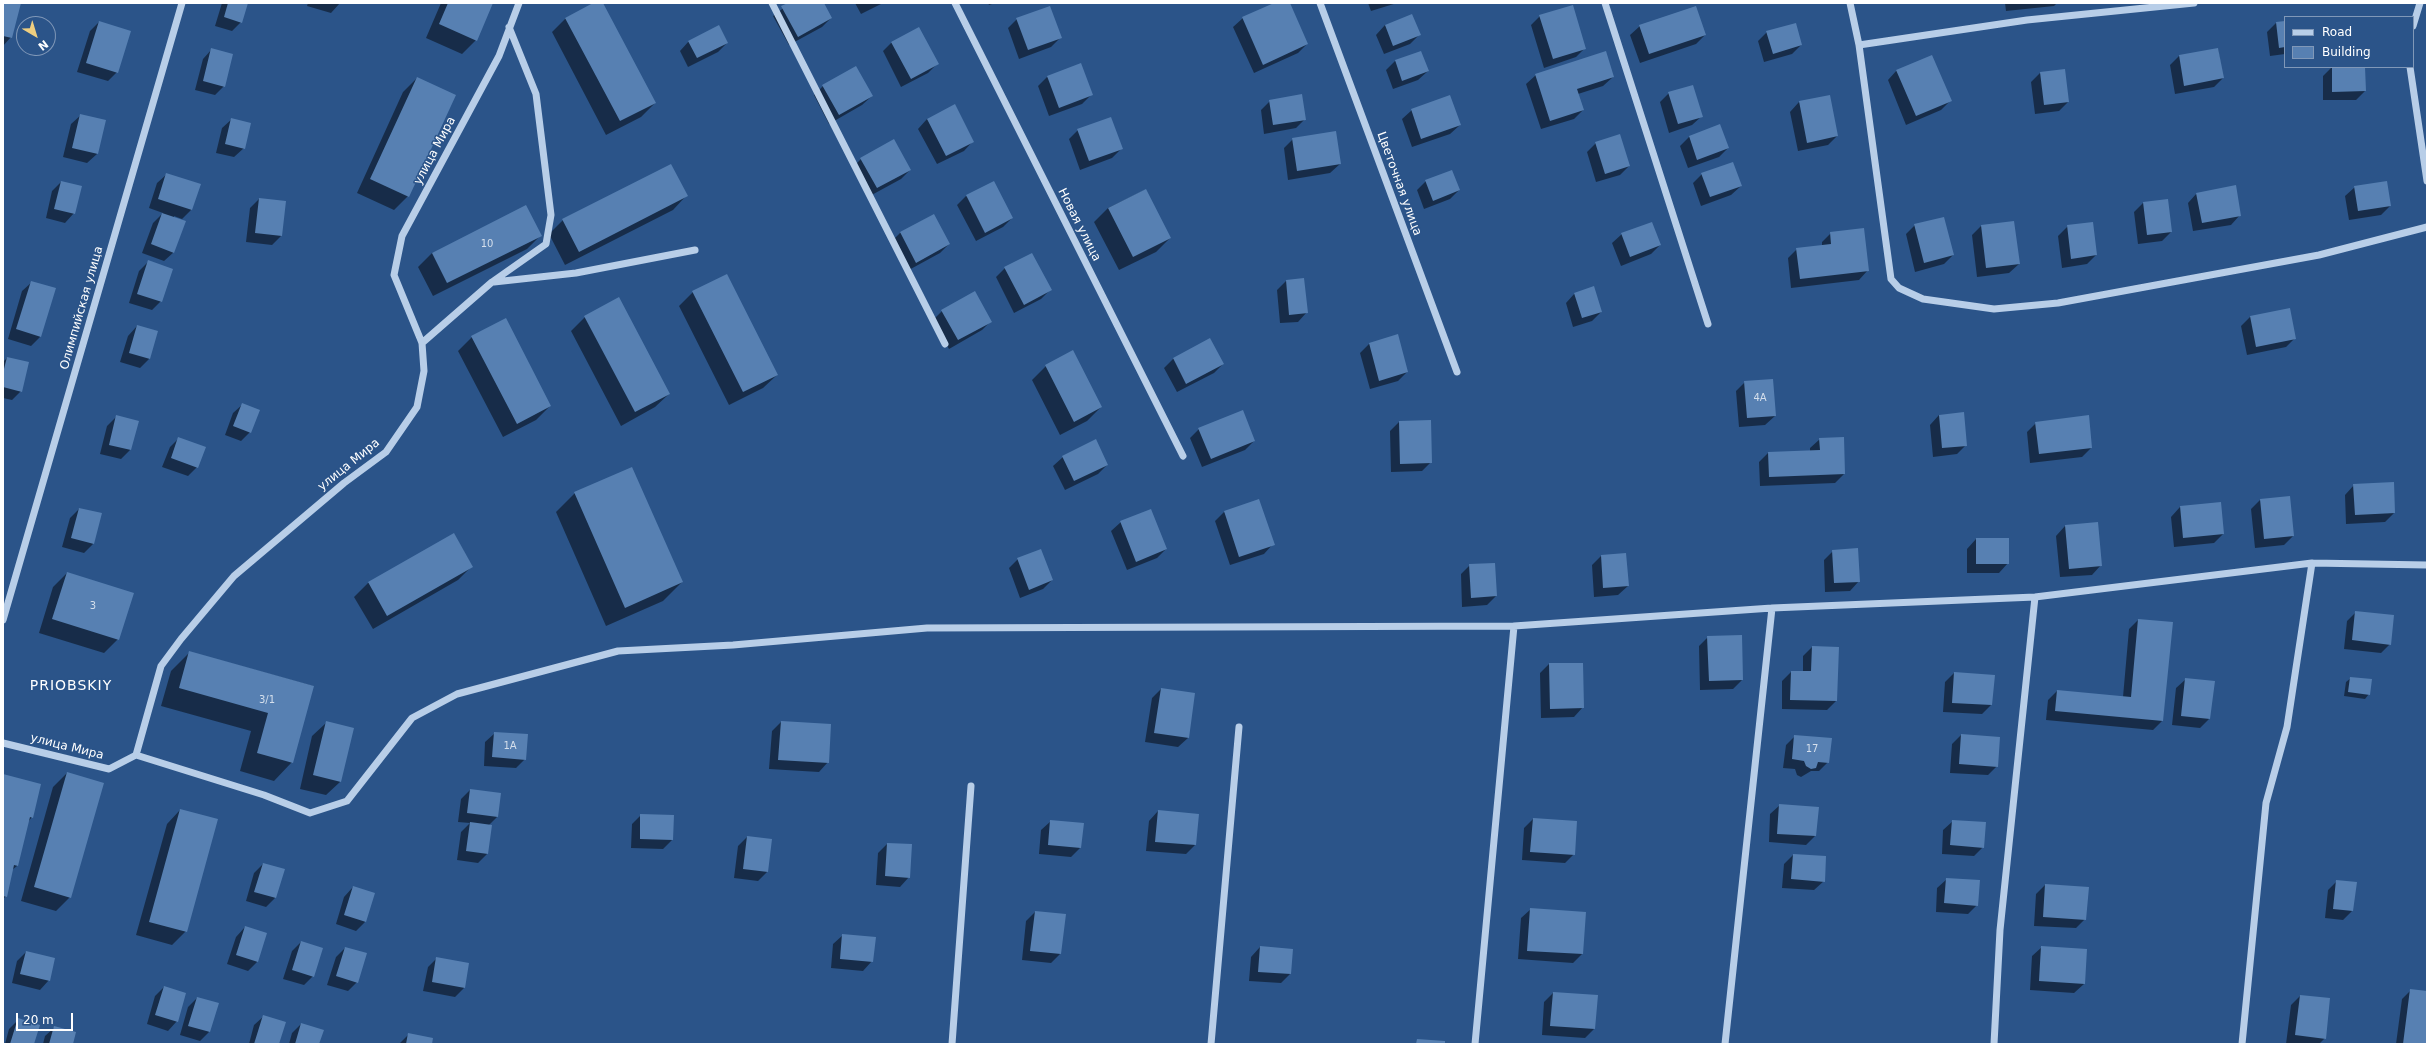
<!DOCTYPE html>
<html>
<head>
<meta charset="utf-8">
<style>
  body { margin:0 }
  #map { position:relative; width:2430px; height:1047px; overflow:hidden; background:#2b5489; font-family:"DejaVu Sans",sans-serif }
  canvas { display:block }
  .frame { position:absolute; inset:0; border:4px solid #fff; pointer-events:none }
  .legend { position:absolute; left:2284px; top:16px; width:130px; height:52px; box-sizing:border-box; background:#2b5489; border:1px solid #8098b8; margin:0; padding:5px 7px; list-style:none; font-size:12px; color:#fff }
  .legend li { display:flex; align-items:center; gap:8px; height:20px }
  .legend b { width:20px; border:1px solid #8098b8 }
  .north { position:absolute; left:16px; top:16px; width:40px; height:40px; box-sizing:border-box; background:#2b5489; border:1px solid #8098b8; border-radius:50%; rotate:142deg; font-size:11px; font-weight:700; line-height:16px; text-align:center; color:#fff }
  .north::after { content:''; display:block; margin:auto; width:14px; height:18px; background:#eece80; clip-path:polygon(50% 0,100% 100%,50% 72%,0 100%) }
  .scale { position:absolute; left:16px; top:1013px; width:57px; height:18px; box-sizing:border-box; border:2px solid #fff; border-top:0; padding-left:5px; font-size:12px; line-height:14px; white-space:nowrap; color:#fff; -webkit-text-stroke:3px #2b5489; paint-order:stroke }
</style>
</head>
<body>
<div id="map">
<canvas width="2430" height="1047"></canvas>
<div class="frame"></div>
<ul class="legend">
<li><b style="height:5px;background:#b8cee8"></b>Road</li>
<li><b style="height:11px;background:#5780b2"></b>Building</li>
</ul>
<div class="north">N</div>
<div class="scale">20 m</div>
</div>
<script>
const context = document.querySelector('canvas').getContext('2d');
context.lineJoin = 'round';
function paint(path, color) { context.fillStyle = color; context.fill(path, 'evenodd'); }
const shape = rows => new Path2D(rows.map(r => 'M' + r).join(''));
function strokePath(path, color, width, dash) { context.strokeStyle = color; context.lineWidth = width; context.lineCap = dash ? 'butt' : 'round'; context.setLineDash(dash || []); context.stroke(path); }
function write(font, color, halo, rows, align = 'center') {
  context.font = font + ' "DejaVu Sans",sans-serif'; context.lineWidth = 3; context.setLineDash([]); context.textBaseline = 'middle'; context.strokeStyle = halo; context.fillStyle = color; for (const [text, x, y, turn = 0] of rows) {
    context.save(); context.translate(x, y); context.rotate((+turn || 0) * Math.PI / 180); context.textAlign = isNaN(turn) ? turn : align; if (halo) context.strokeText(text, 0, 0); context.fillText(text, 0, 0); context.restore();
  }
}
paint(shape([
  [3,3,20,3,11,37,3,46],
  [222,3,247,3,241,22,232,31,215,26],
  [308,3,340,3,331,13,307,6],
  [441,3,492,3,476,40,462,54,426,38],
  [595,3,602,3,655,103,641,117,606,135,552,32,566,18],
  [790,3,823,3,831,18,822,27,789,45,773,16],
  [855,3,883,3,861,14],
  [988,3,995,3,989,5],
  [1277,3,1289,3,1307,44,1298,53,1254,73,1233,27,1243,18],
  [1368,3,1397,3,1371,11],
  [2005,3,2057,3,2054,6,2006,11],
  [1540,16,1585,48,1576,57,1544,68,1531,25],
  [1017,19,1061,37,1051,47,1019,59,1008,28],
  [99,22,117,72,108,81,77,72,90,31],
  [2285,22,2285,54,2270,56,2267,32,2276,23],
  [1385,25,1420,34,1410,44,1384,54,1376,35],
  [1640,26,1705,35,1696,44,1640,63,1630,35],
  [1767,32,1801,45,1792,54,1764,62,1758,41],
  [689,41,727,43,718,52,688,67,680,51],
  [892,42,937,64,928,73,901,87,883,51],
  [212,49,224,86,215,95,195,90,203,59],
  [2218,49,2223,78,2214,87,2175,94,2170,65,2179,56],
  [1395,61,1428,71,1418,80,1393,89,1386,70],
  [2332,67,2364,67,2365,91,2356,100,2323,100,2323,76],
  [1897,70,1950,101,1941,110,1906,125,1888,80],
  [2040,73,2068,102,2059,111,2035,114,2031,82],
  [1536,75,1613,77,1603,86,1578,94,1583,110,1574,119,1541,129,1526,84],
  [1047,77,1091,95,1082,104,1049,116,1038,86],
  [417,78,408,196,394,210,357,193,403,92],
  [823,86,872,96,862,105,829,124,814,95],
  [1669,93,1702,116,1692,125,1669,133,1660,102],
  [1270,101,1305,119,1296,128,1264,134,1261,110],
  [1799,102,1837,136,1828,145,1798,151,1790,112],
  [1412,110,1460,125,1450,134,1412,147,1402,119],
  [81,115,97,154,87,163,63,157,71,124],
  [232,119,244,148,234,157,216,153,222,128],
  [927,119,973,141,964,151,937,164,918,129],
  [1720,126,1728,148,1719,157,1688,168,1680,146,1689,137],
  [1078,130,1122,148,1112,158,1080,170,1069,139],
  [1293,139,1340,164,1330,173,1288,180,1284,148],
  [1596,143,1629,166,1620,175,1596,182,1587,152],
  [861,159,910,170,901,179,868,197,852,168],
  [167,174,199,185,191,210,182,219,174,216,174,252,164,261,142,253,153,223,163,213,149,208,157,183],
  [1702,174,1741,186,1731,195,1701,206,1693,183],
  [1426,181,1459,190,1450,199,1424,209,1417,190],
  [61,182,74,213,65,223,46,218,52,191],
  [2355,187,2390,206,2381,215,2349,220,2345,196],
  [1145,190,1170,238,1156,252,1119,270,1094,222,1108,208],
  [2197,193,2240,215,2231,225,2193,231,2188,203],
  [686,196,673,210,565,265,549,234,563,220],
  [966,196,1012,218,1003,227,976,241,957,205],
  [259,199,285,202,281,236,272,245,246,242,250,208],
  [2167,200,2171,232,2162,241,2138,244,2134,212,2143,203],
  [933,215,949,244,940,253,907,271,891,242,900,233],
  [1915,225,1953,255,1944,264,1915,272,1906,234],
  [1981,226,2019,264,2009,273,1977,277,1972,235],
  [2068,226,2096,255,2087,264,2062,268,2058,236],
  [1831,233,1868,270,1859,280,1791,288,1788,258,1797,249,1822,246,1822,242],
  [1622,234,1660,245,1651,254,1621,266,1612,243],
  [541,235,527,249,433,296,418,267,432,253],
  [148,262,161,301,152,310,129,303,139,271],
  [1005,268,1050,290,1041,299,1014,313,996,277],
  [1303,279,1307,312,1298,322,1280,323,1277,290,1286,281],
  [32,282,40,337,31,346,8,339,22,291],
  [693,292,777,375,763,388,729,405,679,306],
  [1575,293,1601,312,1592,321,1573,327,1566,303],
  [2289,309,2295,338,2286,347,2247,355,2241,326,2250,317],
  [942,311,991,321,982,330,949,349,933,320],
  [585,317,669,394,655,407,621,426,571,331],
  [137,326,157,332,149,359,140,368,120,362,128,336],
  [1397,335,1407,372,1398,381,1370,389,1360,353,1369,344],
  [472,337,550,406,536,420,503,437,458,351],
  [1210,339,1223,364,1214,373,1177,392,1164,368,1173,359],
  [7,358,21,391,12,400,3,398,3,362],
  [1046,366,1101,407,1087,421,1060,435,1032,380],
  [1745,382,1775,416,1765,425,1739,427,1736,391],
  [243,404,250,432,241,441,225,435,233,413],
  [1939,415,1966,445,1957,454,1933,457,1930,425],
  [117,416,137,422,130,450,121,459,100,454,107,426],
  [1399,422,1431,462,1422,471,1391,472,1390,431],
  [2036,423,2091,448,2082,457,2030,463,2027,432],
  [1199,429,1254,441,1245,450,1202,467,1190,438],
  [179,438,197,467,188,476,162,467,170,447],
  [1820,439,1844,474,1835,483,1760,486,1759,462,1768,453,1810,452,1810,448],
  [1063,457,1107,465,1098,474,1065,490,1053,466],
  [2354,485,2394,513,2385,522,2346,524,2345,495],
  [575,493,682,582,663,601,606,626,556,512],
  [2260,500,2293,536,2284,545,2255,548,2251,509],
  [2220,504,2223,534,2214,543,2174,547,2171,517,2180,507],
  [79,509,93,544,84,553,62,547,70,518],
  [1224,512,1273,544,1264,554,1230,565,1215,521],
  [1121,522,1166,549,1157,558,1127,570,1111,531],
  [2065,526,2101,565,2092,575,2060,577,2056,536],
  [454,534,472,566,458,580,373,629,354,597,368,583],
  [1976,539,2008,563,1999,573,1967,573,1967,549],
  [1833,551,1859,581,1850,591,1825,592,1824,560],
  [1601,556,1628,586,1618,595,1594,597,1592,565],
  [1018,559,1052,580,1043,589,1020,598,1009,568],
  [1470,565,1496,596,1487,605,1462,607,1461,574],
  [67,573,118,639,104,653,39,633,53,587],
  [2356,612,2390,644,2381,653,2344,649,2347,621],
  [2138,620,2172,623,2162,721,2153,730,2046,720,2048,700,2057,691,2123,697,2129,629],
  [1708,637,1742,680,1733,689,1700,690,1699,646],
  [1812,647,1837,648,1836,701,1827,710,1782,709,1782,681,1791,672,1803,672,1803,656],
  [190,652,313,686,292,762,274,781,240,771,251,731,161,706,171,671],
  [1549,664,1583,707,1574,717,1541,718,1540,673],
  [1954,673,1994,676,1991,705,1982,714,1943,712,1945,682],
  [2351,678,2369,694,2365,699,2344,696,2346,682],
  [2186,679,2209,719,2200,728,2172,725,2176,688],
  [1161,689,1194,694,1188,738,1178,747,1145,742,1152,698],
  [781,722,828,762,819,772,769,769,772,731],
  [326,723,340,782,326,795,300,789,312,736],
  [495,733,525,759,516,768,484,766,485,742],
  [1961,735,1997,766,1988,775,1950,773,1952,744],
  [1795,736,1828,762,1819,771,1811,771,1801,777,1797,775,1795,769,1783,768,1786,745],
  [67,773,70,897,56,911,21,901,53,787],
  [3,775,32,817,28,822,17,866,12,870,6,896,3,899],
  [470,790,497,817,488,826,487,854,478,863,457,860,461,832,470,823,458,822,461,799],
  [1780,805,1815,836,1806,845,1769,842,1770,814],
  [180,810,186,931,172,945,136,935,167,824],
  [1158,811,1195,845,1186,854,1146,851,1149,821],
  [641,815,673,816,672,840,663,849,631,848,632,824],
  [1533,819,1574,854,1565,863,1522,860,1524,828],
  [1051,821,1080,848,1071,857,1039,854,1041,830],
  [1953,821,1983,847,1974,856,1942,854,1943,830],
  [747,837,771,840,767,872,758,881,734,878,738,846],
  [887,844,909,877,900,887,876,885,878,853],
  [1793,855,1824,881,1814,890,1782,888,1784,864],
  [263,864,275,898,266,907,246,901,254,873],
  [1947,879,1977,905,1968,914,1936,912,1937,888],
  [2337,881,2352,911,2343,920,2325,918,2328,890],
  [2045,885,2085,919,2076,928,2034,926,2036,894],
  [353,887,365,922,356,931,336,924,344,897],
  [1531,909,1585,913,1582,954,1573,963,1518,959,1521,918],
  [1035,912,1060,954,1051,963,1022,960,1026,921],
  [245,927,257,962,248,971,227,964,236,937],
  [843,935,872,961,863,971,831,968,833,944],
  [301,942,313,976,304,985,283,979,292,951],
  [1260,947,1292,950,1290,974,1281,983,1249,981,1251,957],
  [2042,947,2084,984,2074,993,2030,990,2032,956],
  [345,948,357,982,348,991,327,985,336,957],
  [26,952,49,980,40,990,12,983,17,961],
  [437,958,468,964,464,988,455,997,423,991,428,967],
  [164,987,177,1021,168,1031,147,1024,155,996],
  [2411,990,2427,992,2427,1044,2396,1044,2402,999],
  [1553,993,1597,996,1594,1029,1585,1038,1542,1035,1544,1002],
  [2300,996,2325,1038,2319,1044,2286,1044,2291,1005],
  [197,998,209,1032,200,1041,180,1035,188,1007],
  [264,1016,278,1044,249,1044,254,1025],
  [19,1019,33,1044,5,1044,9,1029],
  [301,1024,318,1044,289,1044,292,1033],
  [55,1027,72,1044,43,1044,45,1036],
  [409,1034,431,1044,399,1044]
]), '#0007');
paint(shape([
  [3,3,21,3,12,38,3,36],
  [228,3,248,3,242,23,224,17],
  [448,3,493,3,477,41,439,24],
  [593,3,603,3,656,103,620,121,565,18],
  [788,3,824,3,832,18,798,37,781,6],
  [1274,3,1290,3,1308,44,1263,65,1242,17],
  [1573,5,1586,49,1553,59,1539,15],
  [1050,6,1062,38,1028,50,1016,18],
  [1696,6,1706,35,1649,54,1639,25],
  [1412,14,1421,35,1393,46,1385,25],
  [99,21,131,31,118,73,86,63],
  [2285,21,2285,47,2279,48,2276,22],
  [1796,23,1802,45,1773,54,1766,31],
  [719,25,728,43,697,58,688,41],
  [919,27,939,64,911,79,891,42],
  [211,48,233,54,225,87,203,81],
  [2218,48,2224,78,2184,86,2179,55],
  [1421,51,1429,71,1402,81,1395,60],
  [1606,51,1614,77,1577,89,1584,110,1550,121,1535,74],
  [1932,55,1952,101,1916,116,1896,70],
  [1081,63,1093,95,1059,108,1047,76],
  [856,66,873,96,839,115,822,85],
  [2332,67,2365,67,2366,91,2332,92],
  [2065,69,2069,102,2044,105,2040,72],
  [417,77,456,95,409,197,370,179],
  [1693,85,1703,117,1678,124,1668,92],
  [1302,94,1306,120,1273,125,1269,100],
  [1450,95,1461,125,1421,139,1411,109],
  [1830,95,1838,136,1807,143,1799,101],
  [955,104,974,142,946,156,927,119],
  [80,114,106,120,98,154,72,148],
  [1111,117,1123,149,1089,161,1077,129],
  [231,118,251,123,245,149,225,144],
  [1720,124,1729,148,1697,160,1689,136],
  [1336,131,1341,164,1297,171,1292,138],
  [1620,134,1630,166,1605,174,1595,142],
  [894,139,911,170,877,188,860,158],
  [1733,162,1742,186,1710,197,1701,173],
  [671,164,688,196,579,252,562,219],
  [1452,170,1460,190,1433,201,1425,180],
  [166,173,201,184,192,210,158,199],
  [61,181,82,186,75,214,54,209],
  [994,181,1013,218,985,233,966,195],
  [2387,181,2391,206,2358,211,2354,186],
  [2236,185,2241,216,2202,223,2196,193],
  [1146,189,1171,238,1133,257,1108,208],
  [259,198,286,201,282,236,255,233],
  [2168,199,2172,232,2147,235,2143,202],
  [526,205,542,236,447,283,432,253],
  [162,213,186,221,174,253,151,244],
  [934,214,950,244,916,263,900,232],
  [1944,217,1954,255,1924,263,1914,224],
  [2014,221,2020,264,1986,268,1981,225],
  [1652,222,1661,245,1630,257,1621,233],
  [2093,222,2097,255,2071,259,2067,225],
  [1864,228,1869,271,1800,279,1796,248,1831,244,1830,232],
  [1032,253,1052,290,1024,305,1004,267],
  [148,260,173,269,162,302,137,294],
  [727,274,778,375,743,392,692,291],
  [1304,278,1308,313,1289,315,1286,280],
  [31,281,56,288,41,337,16,329],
  [1594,286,1602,312,1582,318,1574,293],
  [975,291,992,322,958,340,941,310],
  [619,297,670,394,635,412,584,316],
  [2290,308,2296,339,2256,347,2250,316],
  [506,318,551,406,517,424,471,336],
  [137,325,158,331,150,359,129,353],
  [1398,334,1408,372,1379,381,1369,343],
  [1210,338,1224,364,1186,384,1173,358],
  [1073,350,1102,407,1074,422,1045,365],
  [7,357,29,362,22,392,3,387,3,373],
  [1773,379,1776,416,1747,418,1744,381],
  [242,403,260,410,251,433,233,426],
  [1243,410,1255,441,1211,459,1198,428],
  [1964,412,1967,446,1942,448,1939,415],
  [116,415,139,421,131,450,109,445],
  [2089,415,2092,448,2039,454,2035,422],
  [1431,420,1432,463,1400,464,1399,421],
  [178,437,206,447,198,468,171,458],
  [1844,437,1845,474,1769,477,1768,452,1820,450,1819,438],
  [1096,439,1108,465,1074,481,1062,456],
  [632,467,683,582,625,608,574,492],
  [2394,482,2395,513,2355,515,2353,484],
  [2290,496,2294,536,2264,539,2260,499],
  [1259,499,1275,545,1239,557,1224,511],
  [2221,502,2224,534,2183,538,2180,506],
  [79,508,102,513,94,544,71,538],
  [1151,509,1167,549,1136,562,1120,521],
  [2098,522,2102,566,2069,569,2065,525],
  [454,533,473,567,387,616,368,582],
  [1976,538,2009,538,2009,564,1976,564],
  [1858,548,1860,582,1834,583,1832,550],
  [1041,549,1053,580,1029,590,1017,558],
  [1626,553,1629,586,1603,588,1601,555],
  [1495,563,1497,596,1471,598,1469,564],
  [67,572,134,593,119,640,52,619],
  [2355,611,2394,615,2391,645,2352,640],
  [2138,619,2173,622,2163,721,2055,711,2057,690,2131,697],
  [1742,635,1743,680,1709,681,1707,636],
  [1812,646,1839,647,1837,701,1790,700,1791,671,1811,671],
  [189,651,314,686,293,763,257,753,268,713,179,688],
  [1549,663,1583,663,1584,708,1550,709],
  [1954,672,1995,675,1992,705,1952,703],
  [2350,677,2372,679,2370,695,2348,692],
  [2185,678,2215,681,2210,719,2181,716],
  [1161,688,1195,693,1189,738,1154,733],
  [326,721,354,728,341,782,313,775],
  [781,721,831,724,829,763,778,760],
  [494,732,528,734,526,760,492,757],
  [1961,734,2000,737,1998,767,1959,764],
  [1794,735,1832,738,1829,763,1818,762,1816,768,1811,769,1806,766,1804,761,1792,759],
  [67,772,104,783,71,898,34,887],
  [3,774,41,784,33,818,30,817,18,866,14,865,7,897,3,896],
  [470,789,501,793,498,817,467,813],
  [1779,804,1819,807,1816,836,1777,834],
  [180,809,218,819,187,932,149,922],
  [1158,810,1199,814,1196,845,1155,842],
  [640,814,674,815,673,840,640,839],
  [1533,818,1577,821,1575,855,1530,852],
  [1050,820,1084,823,1081,848,1048,845],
  [1952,820,1986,822,1984,848,1950,845],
  [470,822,492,825,488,854,466,851],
  [747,836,772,839,768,872,743,869],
  [887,843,912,844,910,878,885,876],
  [1793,854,1826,856,1825,882,1791,879],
  [263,863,285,869,276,898,254,892],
  [1946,878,1980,880,1978,906,1944,903],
  [2336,880,2357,882,2353,911,2333,909],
  [2045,884,2089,887,2086,920,2043,917],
  [353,886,375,893,366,922,344,915],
  [1530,908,1586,912,1583,954,1527,951],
  [1035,911,1066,914,1061,954,1030,951],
  [245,926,267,933,258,962,236,955],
  [842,934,876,937,873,962,840,959],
  [301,941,323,948,314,977,292,970],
  [1260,946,1293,949,1291,974,1258,972],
  [2041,946,2087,949,2085,984,2039,981],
  [345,947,367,953,358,983,336,976],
  [26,951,55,958,50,981,20,974],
  [436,957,469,963,465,988,432,982],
  [164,986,186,993,178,1022,155,1015],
  [2410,989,2427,991,2427,1044,2403,1044],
  [1553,992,1598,995,1595,1029,1550,1026],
  [2300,995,2330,998,2326,1039,2295,1035],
  [197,997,219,1003,210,1032,188,1026],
  [263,1015,286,1022,279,1044,254,1044],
  [18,1018,40,1025,34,1044,10,1044],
  [301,1023,324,1030,319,1044,295,1044],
  [54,1026,76,1032,73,1044,49,1044],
  [408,1033,433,1038,432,1044,406,1044],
  [1417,1039,1445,1041,1445,1044,1416,1044]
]), '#5780b2');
strokePath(shape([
  [772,3,945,344],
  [955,3,1183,456],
  [1320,3,1457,372],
  [1605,3,1708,324],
  [1850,3,1859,45,1891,279,1899,288,1923,299,1994,309,2058,303,2319,255,2427,227],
  [2413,26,2420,3],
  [1859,45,2027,20,2194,3],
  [2410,67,2427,181],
  [494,282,576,273,695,250],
  [422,343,492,282,546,244,551,215,536,94,509,27],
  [3,620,182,3],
  [3,743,109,769,136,755,161,666,181,639,234,576,344,483,386,452,417,407,424,371,422,343,394,275,402,236,499,56,519,3],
  [136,755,264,795,310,813,347,801,412,718,457,694,618,651,733,645,927,628,1514,626,1772,608,2035,597,2312,563,2427,565],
  [952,1044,971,786],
  [1211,1044,1239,727],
  [1475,1044,1514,626],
  [1725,1044,1772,608],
  [1994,1044,2000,930,2035,597],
  [2242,1044,2266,803,2287,727,2312,563]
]), '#b8cee8', 7);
write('10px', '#d5dfec', null, [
  ["10",487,244],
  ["4А",1760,398],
  ["3",93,606],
  ["3/1",267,700],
  ["1А",510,746],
  ["17",1812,749]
]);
write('12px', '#fff', '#2b5489', [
  ["улица Мира",435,151,-62],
  ["Цветочная улица",1399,184,70],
  ["Новая улица",1079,225,63],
  ["Олимпийская улица",82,308,-74],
  ["улица Мира",349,465,-39],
  ["улица Мира",67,747,14]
]);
context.letterSpacing = '1px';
write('14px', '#fff', '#2b5489', [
  ["PRIOBSKIY",71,686]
]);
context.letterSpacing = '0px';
</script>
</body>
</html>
